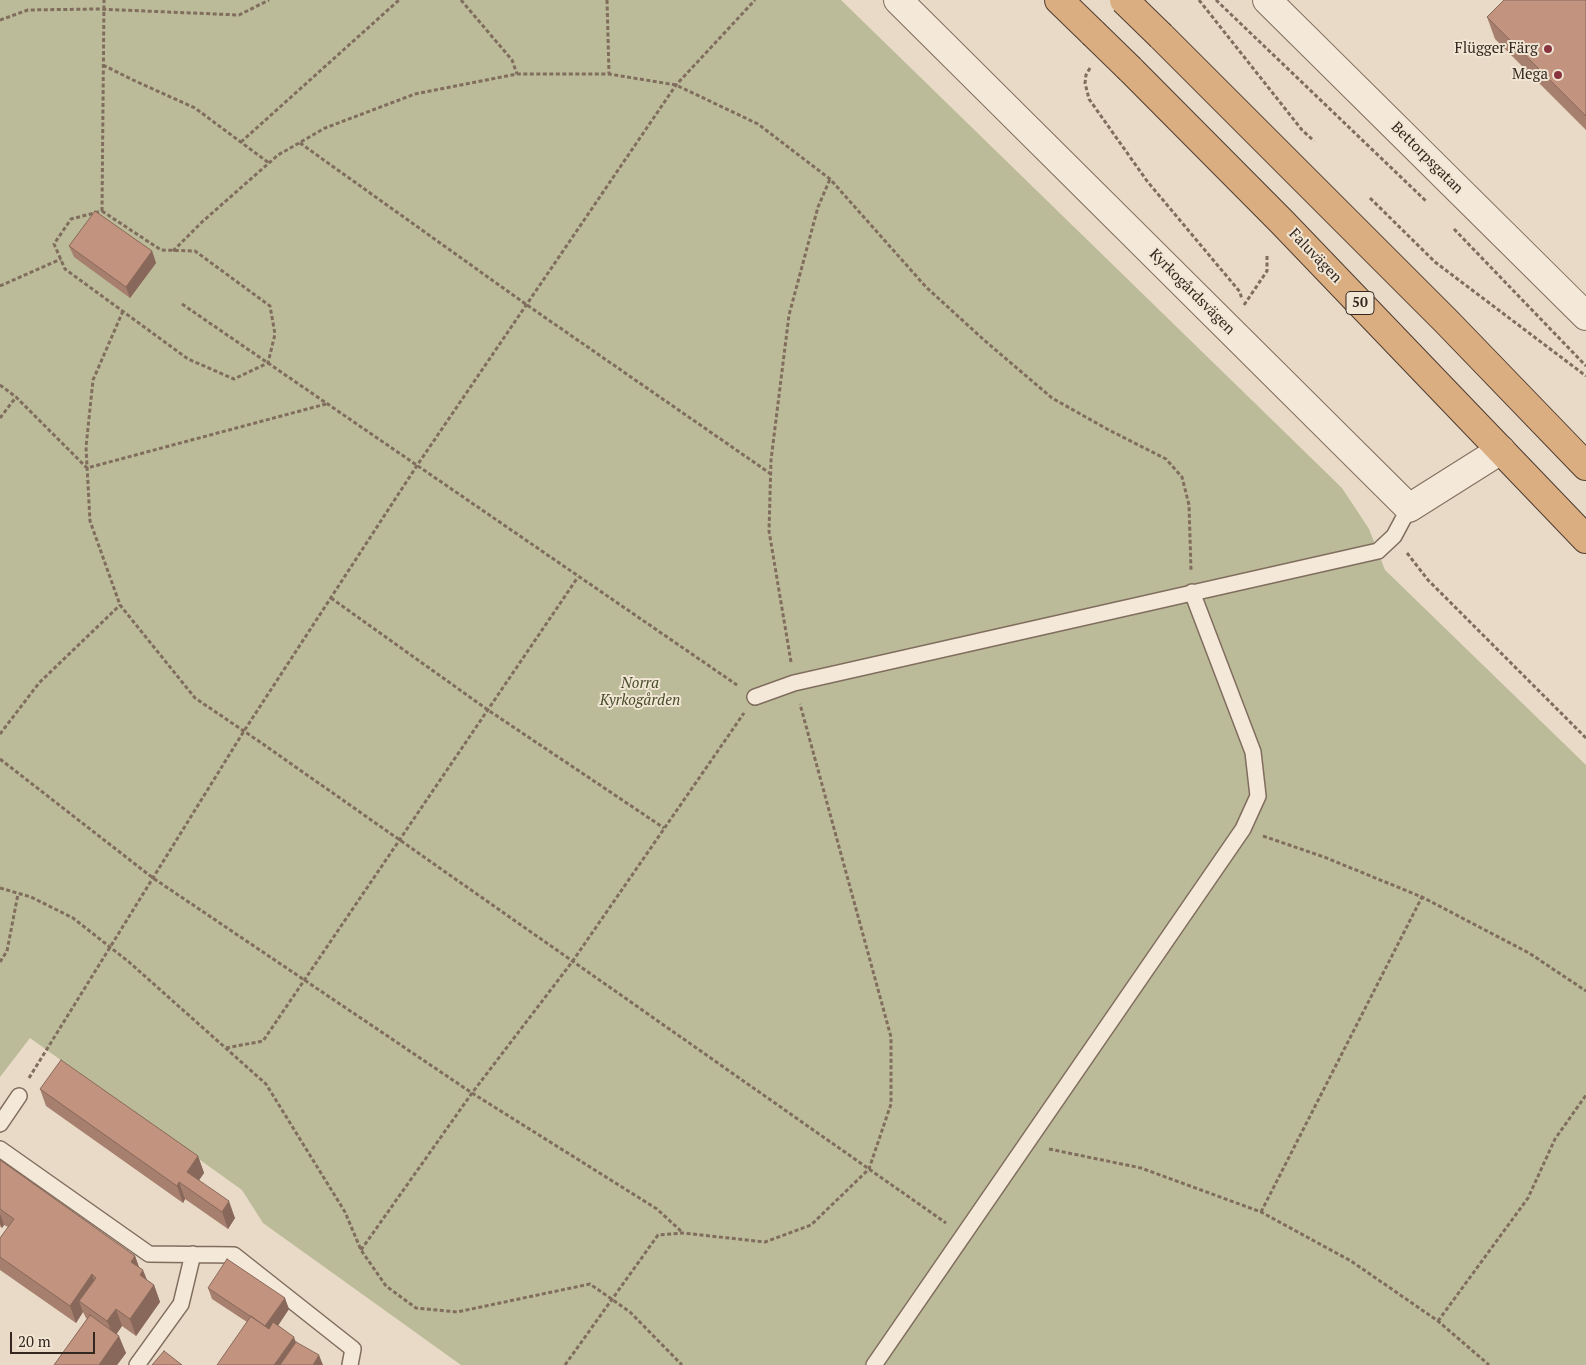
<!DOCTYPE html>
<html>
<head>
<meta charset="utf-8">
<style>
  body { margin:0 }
  #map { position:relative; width:1586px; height:1365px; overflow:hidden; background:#e8dac6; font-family:"PT Serif",serif }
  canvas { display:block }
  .scale { position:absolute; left:10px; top:1332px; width:85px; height:22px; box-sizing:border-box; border:2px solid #332720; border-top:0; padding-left:6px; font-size:15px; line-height:18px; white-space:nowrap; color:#332720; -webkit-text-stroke:4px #f1e5d4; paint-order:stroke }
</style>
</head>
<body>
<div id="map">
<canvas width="1586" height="1365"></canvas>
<div class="scale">20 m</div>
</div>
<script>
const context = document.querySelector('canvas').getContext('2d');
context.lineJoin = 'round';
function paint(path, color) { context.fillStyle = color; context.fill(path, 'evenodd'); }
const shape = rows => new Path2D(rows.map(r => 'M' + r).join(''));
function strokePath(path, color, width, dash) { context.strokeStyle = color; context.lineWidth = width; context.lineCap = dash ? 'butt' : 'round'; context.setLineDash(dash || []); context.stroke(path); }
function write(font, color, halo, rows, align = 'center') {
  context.font = font + ' "PT Serif",serif'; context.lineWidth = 4; context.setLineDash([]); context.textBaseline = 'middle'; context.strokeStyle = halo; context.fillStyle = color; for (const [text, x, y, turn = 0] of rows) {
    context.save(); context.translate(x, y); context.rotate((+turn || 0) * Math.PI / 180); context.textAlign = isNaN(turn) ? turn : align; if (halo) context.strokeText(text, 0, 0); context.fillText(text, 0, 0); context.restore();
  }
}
paint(shape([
  [0,0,841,0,1342,488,1369,529,1385,570,1586,765,1586,1365,461,1365,263,1223,242,1190,30,1038,0,1077]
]), '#bb9');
const service = shape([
  [755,697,794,683,1378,551,1394,536,1409,508],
  [0,1124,19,1096],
  [0,1149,149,1254,234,1255,353,1349,350,1365],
  [137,1365,181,1304,193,1254],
  [874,1365,1243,829,1258,796,1253,752,1192,592]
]);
const minor = shape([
  [898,0,1409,508,1501,450],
  [1267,0,1586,316]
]);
const trunk = shape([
  [1059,0,1093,33],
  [1161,36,1447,322,1586,466],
  [1130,69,1282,222,1586,539]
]);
strokePath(service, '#816d5e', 18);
strokePath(minor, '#816d5e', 30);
strokePath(trunk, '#503c31', 30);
strokePath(shape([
  [461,0,512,60,517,74],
  [607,0,609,74],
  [1199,0,1302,130,1314,141],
  [1216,0,1427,202],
  [0,20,28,10,97,9,239,15,269,0],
  [103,65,133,80,195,108,269,163],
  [1090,68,1086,75,1085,83,1089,99,1147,181,1240,292,1242,300],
  [241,142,399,0],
  [300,143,527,305,771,474],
  [1370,198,1435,262,1586,376],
  [102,211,161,250,195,251,270,306,275,334,268,363,234,379,188,359,65,269,54,244,71,219,102,211],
  [102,211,104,0],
  [1454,229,1586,366],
  [173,251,202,222,278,155,325,128,415,94,517,74,609,74,676,85,758,124,830,179,926,287,984,340,1052,398,1107,429,1166,459,1182,477,1189,505,1191,570],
  [0,286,61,259],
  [182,304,737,685],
  [1244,305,1267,271,1267,254],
  [123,311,93,380,86,447,90,521,120,605,195,698,260,742,946,1223],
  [0,385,16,397,87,468,326,404],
  [0,418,16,397],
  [1407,553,1428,580,1586,738],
  [331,598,488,710,664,828],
  [791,662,769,531,771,460,789,315,818,207,830,179],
  [0,734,39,683,120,605],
  [0,759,153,878,472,1093,657,1209,683,1233],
  [1263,836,1324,857,1422,897,1529,953,1586,991],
  [0,888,31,897,73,918,129,962,266,1084,345,1212,361,1250,386,1286,416,1308,457,1312,590,1284,630,1312,682,1365],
  [0,962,7,951,18,894],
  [226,1048,263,1041,578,577],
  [29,1078,244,731,418,464,676,85,755,0],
  [1049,1149,1141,1168,1261,1212,1351,1261,1438,1321,1489,1365],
  [1261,1212,1422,897],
  [361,1250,472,1093,572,962,744,713],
  [1438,1321,1528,1198,1555,1139,1586,1095],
  [565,1365,658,1235,683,1233,765,1242,811,1225,869,1169,891,1104,891,1037,800,704]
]), '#816d5e', 3, [4, 2.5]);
strokePath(service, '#f4e8d8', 15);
strokePath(minor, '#f4e8d8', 28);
strokePath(trunk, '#daae81', 28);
const trunkBridge = shape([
  [1124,0,1161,36],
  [1093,33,1130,69]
]);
strokePath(trunkBridge, '#503c31', 30, []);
strokePath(trunkBridge, '#daae81', 28);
paint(shape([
  [1586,0,1586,130,1495,39,1487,17],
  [69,246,152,251,156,263,130,298,74,257],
  [40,1089,198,1156,204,1173,199,1180,235,1218,228,1229,185,1199,183,1203,46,1106],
  [0,1160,135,1256,139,1267,147,1281,154,1285,160,1302,136,1336,122,1326,116,1334,126,1353,117,1365,54,1365,87,1319,86,1318,83,1312,76,1323,0,1270,0,1238,8,1227,4,1225,2,1228,0,1226],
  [208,1288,289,1309,278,1325,296,1342,247,1322,212,1299]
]), '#a77f6e');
paint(shape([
  [152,251,156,263,130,298,126,287],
  [198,1156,204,1173,193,1189,187,1172],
  [179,1182,185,1199,183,1203,177,1186],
  [229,1201,235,1218,228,1229,222,1212],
  [0,1214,4,1225,2,1228,0,1223],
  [135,1256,141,1273,131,1262],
  [143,1270,150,1287,140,1275],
  [92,1274,98,1291,79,1301,83,1312,76,1323,70,1306],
  [154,1285,160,1302,136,1336,130,1319],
  [285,1298,289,1309,270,1338,265,1326],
  [116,1309,122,1326,114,1338,107,1321],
  [119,1336,126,1353,117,1365,99,1365],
  [294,1337,300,1354,292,1365,274,1365],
  [319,1355,323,1365,313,1365]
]), '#88685a');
const building = shape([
  [1504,0,1586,0,1586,116,1487,17,1504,0],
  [95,211,152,251,126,287,69,246,95,211],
  [61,1060,198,1156,187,1172,229,1201,222,1212,179,1182,177,1186,40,1089,61,1060],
  [0,1160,135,1256,131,1262,143,1270,140,1275,154,1285,130,1319,116,1309,107,1321,79,1301,96,1278,92,1274,70,1306,0,1257,0,1238,14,1219,0,1209,0,1160],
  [227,1259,285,1298,265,1326,208,1288,227,1259],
  [90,1315,119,1336,99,1365,54,1365,90,1315],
  [251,1316,269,1329,273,1322,294,1337,274,1365,217,1365,251,1316],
  [296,1342,319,1355,313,1365,280,1365,296,1342],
  [164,1351,182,1365,152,1365,164,1351]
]);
paint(building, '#c29480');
strokePath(building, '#88685a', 1);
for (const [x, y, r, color] of [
  [1548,49,5,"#89353f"],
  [1558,75,5,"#89353f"]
]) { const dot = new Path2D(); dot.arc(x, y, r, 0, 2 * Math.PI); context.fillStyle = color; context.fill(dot); strokePath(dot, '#f1e5d4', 2); }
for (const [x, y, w] of [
  [1360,303,28]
]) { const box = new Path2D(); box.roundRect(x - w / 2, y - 11.5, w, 23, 4); context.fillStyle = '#f1e5d4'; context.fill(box); strokePath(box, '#332720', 1); }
write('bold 14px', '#332720', null, [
  ["50",1360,303]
]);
write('15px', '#332720', '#f1e5d4', [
  ["Flügger Färg",1538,49],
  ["Mega",1548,75]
], 'right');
write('15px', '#332720', '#f1e5d4', [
  ["Bettorpsgatan",1427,158,45],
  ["Faluvägen",1315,256,46],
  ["Kyrkogårdsvägen",1192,292,45]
]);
write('italic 15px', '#484d29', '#f1e5d4', [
  ["Norra",640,684],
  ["Kyrkogården",640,701]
]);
</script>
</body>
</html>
